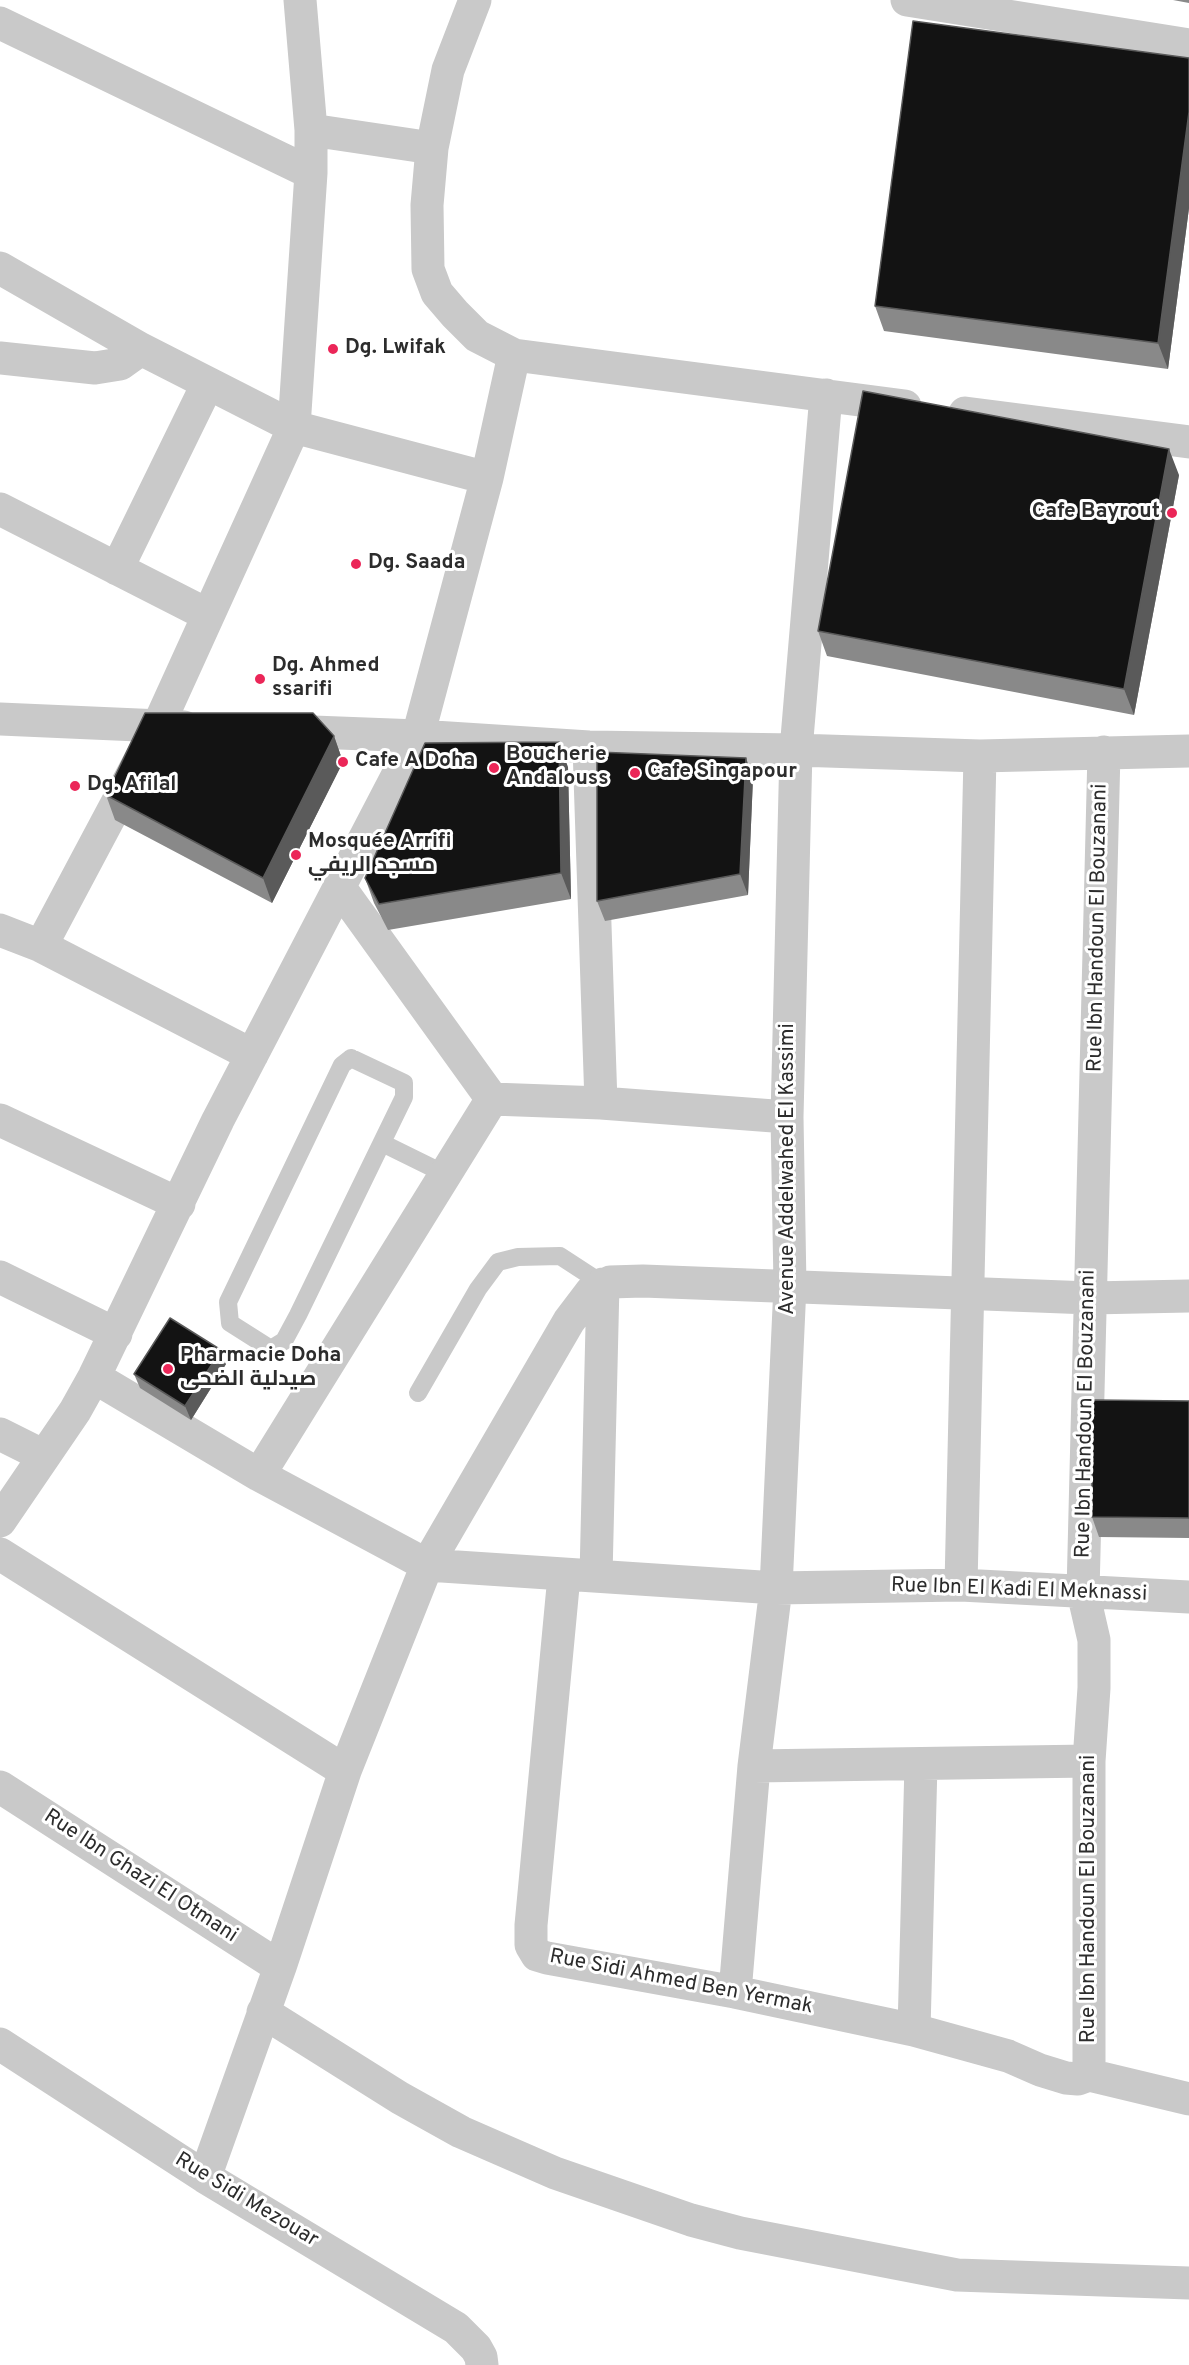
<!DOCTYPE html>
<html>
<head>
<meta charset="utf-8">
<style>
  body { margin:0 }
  canvas { display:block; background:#fff }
</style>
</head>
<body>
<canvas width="1189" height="2365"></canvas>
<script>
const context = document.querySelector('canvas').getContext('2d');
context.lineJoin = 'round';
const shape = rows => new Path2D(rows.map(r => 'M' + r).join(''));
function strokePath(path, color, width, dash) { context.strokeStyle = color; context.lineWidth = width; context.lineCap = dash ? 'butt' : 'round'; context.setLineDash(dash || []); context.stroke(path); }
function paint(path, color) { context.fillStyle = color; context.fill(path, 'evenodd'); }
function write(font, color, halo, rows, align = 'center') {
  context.font = font + ' Overpass,Cairo,sans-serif'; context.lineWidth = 6; context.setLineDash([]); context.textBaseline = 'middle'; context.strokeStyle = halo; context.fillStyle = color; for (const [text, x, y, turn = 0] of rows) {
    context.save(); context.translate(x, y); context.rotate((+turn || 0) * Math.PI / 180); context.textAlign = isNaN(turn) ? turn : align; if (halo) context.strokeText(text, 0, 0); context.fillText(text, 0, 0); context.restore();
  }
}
strokePath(shape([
  [351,1058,404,1083,404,1097,298,1315,284,1341,271,1349,230,1323,228,1302,342,1065,351,1058],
  [382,1143,445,1174],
  [418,1393,478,1289,498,1262,518,1257,560,1256,603,1284]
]), '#c9c9c9', 18);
strokePath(shape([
  [475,0,448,70,432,148,427,205,428,269,437,293,455,314,477,336,514,355,905,406],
  [907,0,1189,45],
  [0,23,311,173],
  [311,130,432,148],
  [0,268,141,349,294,427,487,478],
  [0,358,95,368,120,364,141,349],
  [965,413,1189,442],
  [0,509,208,615],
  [117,569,208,383],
  [0,719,184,727],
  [287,731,418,736,589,747,796,750,980,756,1189,751],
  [589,747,601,1103],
  [340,888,492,1099],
  [0,930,41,946,252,1055],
  [41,946,158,726,294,427,311,173,311,130,300,0],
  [0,1120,179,1204],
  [0,1277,116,1334],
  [94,1377,259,1475,427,1565,776,1588,961,1585,1189,1597],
  [0,1434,44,1456],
  [259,1475,492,1099,601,1103,787,1117],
  [0,1521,75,1411,94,1377,218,1120,418,736,487,478,514,355],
  [0,1554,345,1771],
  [564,1576,531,1925,531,1945,537,1955,547,1958,735,1992,914,2030,1008,2056,1040,2070,1066,2078,1078,2079,1089,2075],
  [596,1576,603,1284],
  [961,1585,980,756],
  [754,1766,1089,1761],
  [0,1787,280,1967],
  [735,1992,754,1766,776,1588,790,1286,787,1117,796,750,826,395],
  [263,2012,400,2098,461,2132,555,2173,691,2220,740,2233,957,2275,1189,2283],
  [914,2030,921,1764],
  [0,2044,205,2177,456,2328,476,2348,481,2357,482,2365],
  [1089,2075,1089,1761,1094,1688,1094,1640,1083,1592,1104,752],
  [1089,2075,1189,2099],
  [205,2177,280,1967,345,1771,427,1565,569,1321,591,1292,610,1282,643,1281,1090,1298,1189,1296]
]), '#c9c9c9', 33);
paint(shape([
  [1173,0,1189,0,1189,3],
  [1189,58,1189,208,1168,369,884,331,875,306],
  [1179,475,1134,715,827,656,818,631],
  [334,736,343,762,272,903,115,820,106,795],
  [568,767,571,899,388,930,374,903,365,878],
  [753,778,748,895,605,921,597,901],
  [226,1364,191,1420,140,1388,134,1374],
  [1189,1401,1189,1538,1099,1537,1092,1517]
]), '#898989');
paint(shape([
  [1189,112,1189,208,1168,369,1158,343],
  [1169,449,1179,475,1134,715,1124,689],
  [334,736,343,762,272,903,263,878],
  [559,742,568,767,571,899,561,873],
  [746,758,753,778,748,895,740,874],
  [221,1350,226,1364,191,1420,185,1406]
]), '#5a5a5a');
const building = shape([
  [913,21,1189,58,1189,112,1158,343,875,306,913,21],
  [863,391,1169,449,1124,689,818,631,863,391],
  [145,713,313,713,334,736,263,878,106,795,145,713],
  [559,742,561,873,379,904,365,878,425,743,559,742],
  [597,752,746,758,740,874,597,901,597,752],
  [170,1318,221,1350,185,1406,134,1374,170,1318],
  [1092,1400,1189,1401,1189,1518,1092,1517,1092,1400]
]);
paint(building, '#131313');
strokePath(building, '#5a5a5a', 1.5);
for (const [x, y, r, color] of [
  [333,349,6,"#eb2658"],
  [1172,513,6,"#eb2658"],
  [356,564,6,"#eb2658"],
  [260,679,6,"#eb2658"],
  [343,762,6,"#eb2658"],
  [494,768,6,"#eb2658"],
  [635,773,6,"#eb2658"],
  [75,786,6,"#eb2658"],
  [296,855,6,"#eb2658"],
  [168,1369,6,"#eb2658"]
]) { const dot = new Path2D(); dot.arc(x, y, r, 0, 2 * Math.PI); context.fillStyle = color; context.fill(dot); strokePath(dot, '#fff', 2); }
write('bold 21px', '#2c2c2c', '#fff', [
  ["Dg. Lwifak",345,349],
  ["Cafe Bayrout",1160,513,"right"],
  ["Dg. Saada",368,564],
  ["Dg. Ahmed",272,667],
  ["ssarifi",272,691],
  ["Boucherie",506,756],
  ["Andalouss",506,780],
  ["Cafe A Doha",355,762],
  ["Cafe Singapour",647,773],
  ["Dg. Afilal",87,786],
  ["Mosquée Arrifi",308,843],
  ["مسجد الريفي",308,867],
  ["Pharmacie Doha",180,1357],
  ["صيدلية الضحى",180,1381]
], 'left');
write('21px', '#2c2c2c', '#fff', [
  ["Rue Ibn Handoun El Bouzanani",1099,928,-89],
  ["Avenue Addelwahed El Kassimi",789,1169,-90],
  ["Rue Ibn Handoun El Bouzanani",1087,1414,-89],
  ["Rue Ibn El Kadi El Meknassi",1019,1591,2],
  ["Rue Ibn Ghazi El Otmani",140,1877,33],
  ["Rue Ibn Handoun El Bouzanani",1090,1899,-90],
  ["Rue Sidi Ahmed Ben Yermak",681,1983,11],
  ["Rue Sidi Mezouar",246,2201,31]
]);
</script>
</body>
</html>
